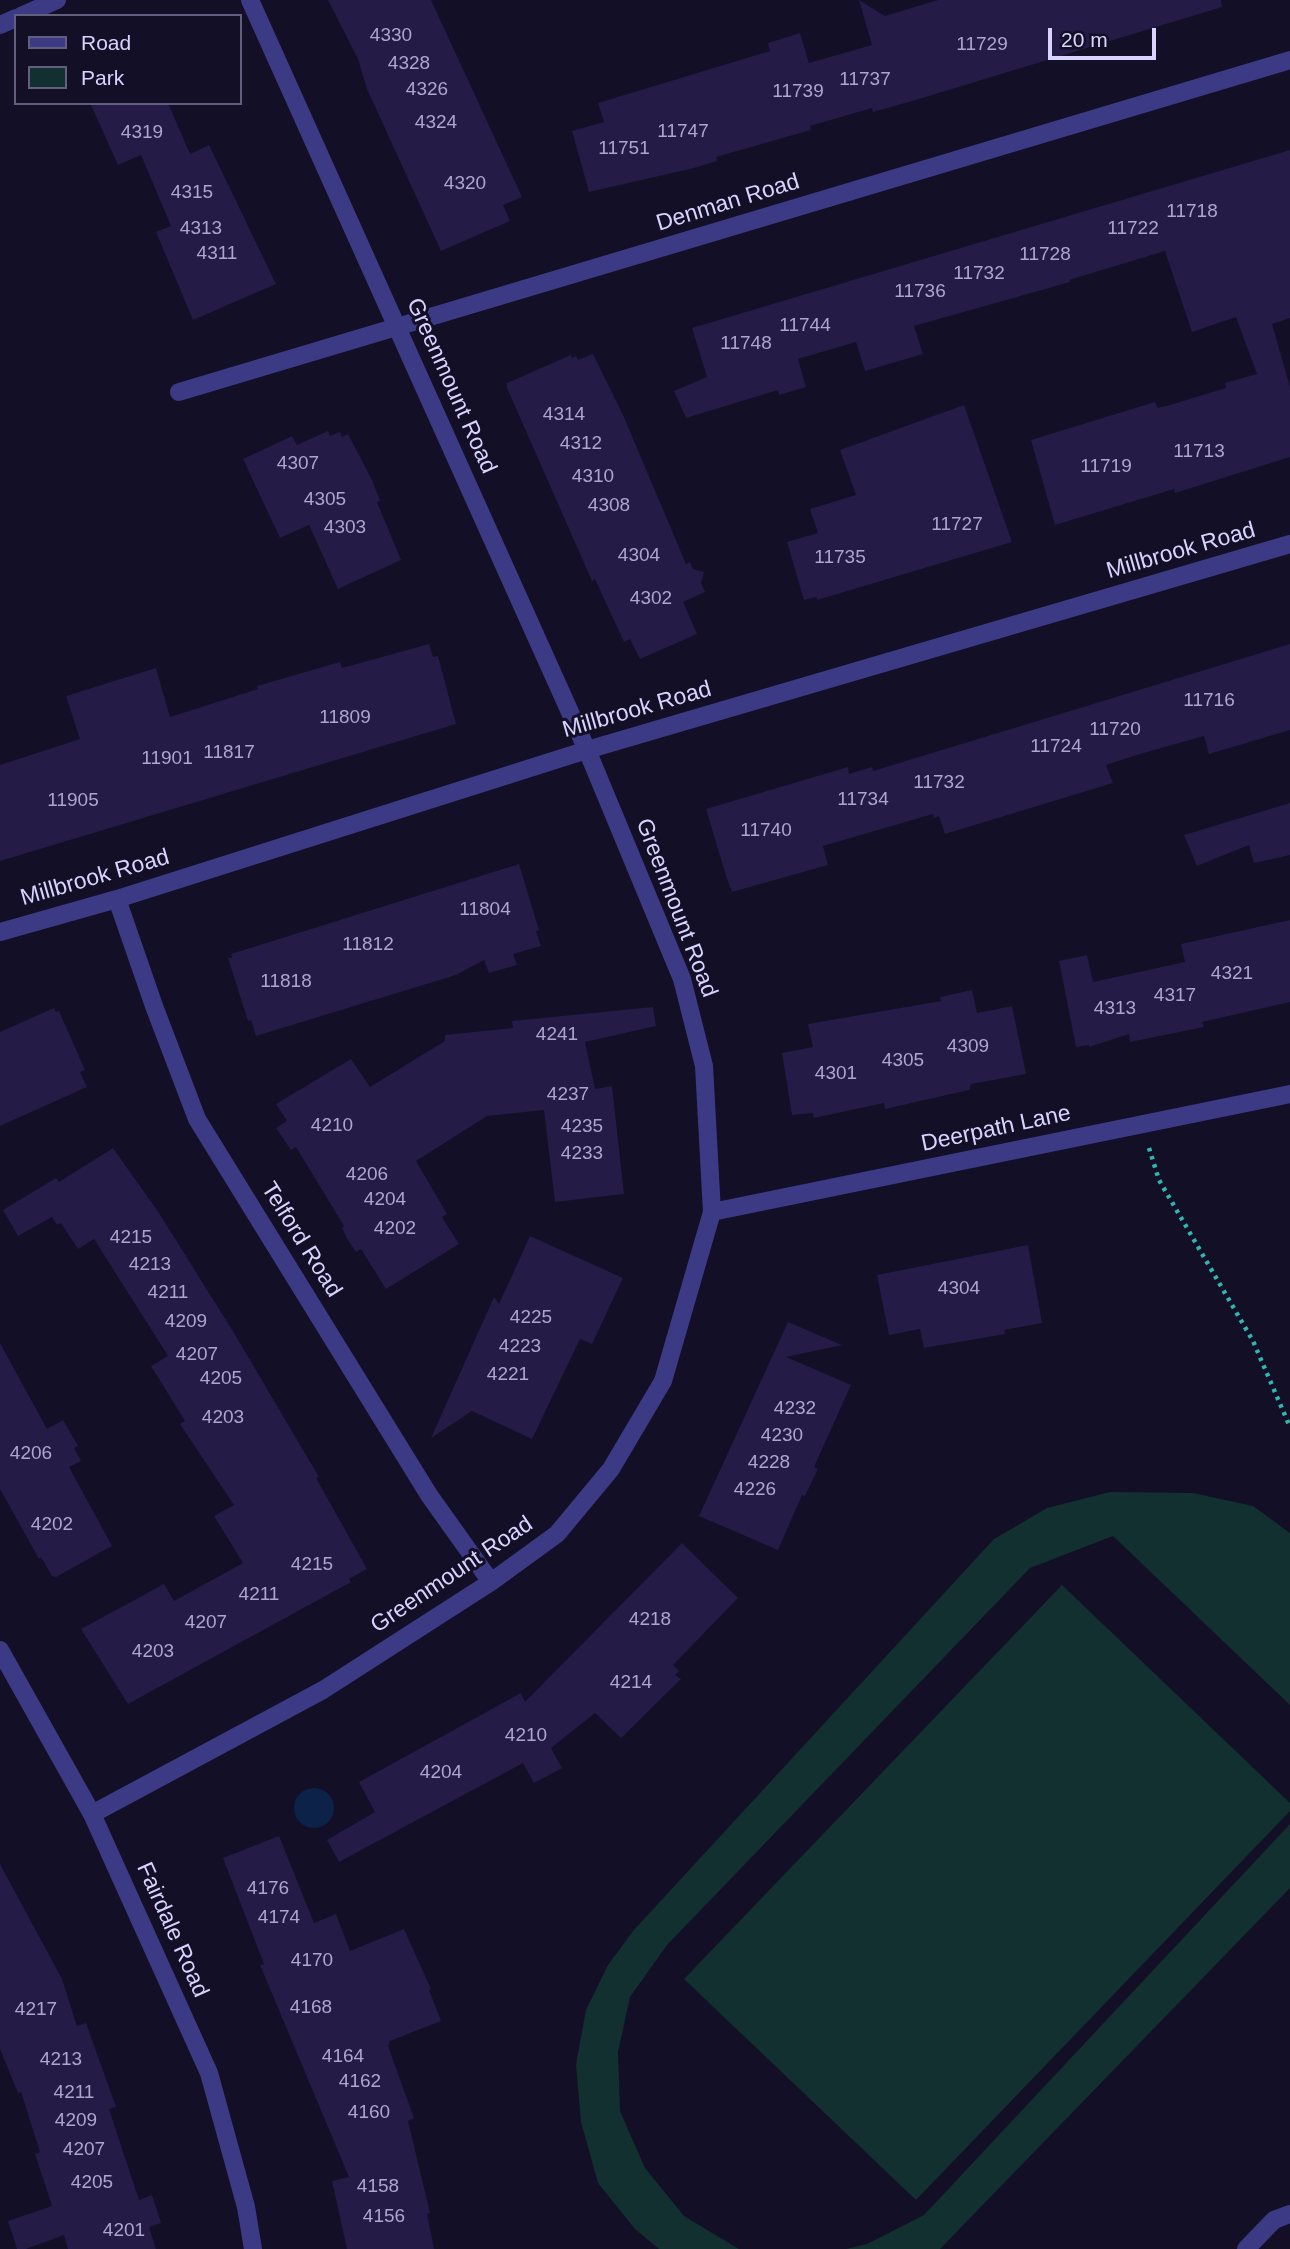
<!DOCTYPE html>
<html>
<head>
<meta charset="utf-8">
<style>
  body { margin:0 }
  #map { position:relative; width:1290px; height:2249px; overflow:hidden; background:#130f26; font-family:Helvetica,sans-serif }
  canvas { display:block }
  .legend { position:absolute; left:14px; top:14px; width:228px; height:91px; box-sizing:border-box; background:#130f26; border:2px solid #625e7d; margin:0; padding:9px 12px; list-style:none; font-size:21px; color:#d9d4ff }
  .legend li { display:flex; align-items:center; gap:14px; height:35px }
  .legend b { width:35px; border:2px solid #625e7d }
  .scale { position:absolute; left:1048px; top:28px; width:108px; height:32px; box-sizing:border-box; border:4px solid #d9d4ff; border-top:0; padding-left:9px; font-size:21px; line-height:24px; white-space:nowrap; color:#d9d4ff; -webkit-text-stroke:5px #130f26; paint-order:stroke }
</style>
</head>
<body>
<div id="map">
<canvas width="1290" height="2249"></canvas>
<ul class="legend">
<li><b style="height:9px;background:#3d3a85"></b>Road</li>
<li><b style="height:19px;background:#12302f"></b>Park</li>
</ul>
<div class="scale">20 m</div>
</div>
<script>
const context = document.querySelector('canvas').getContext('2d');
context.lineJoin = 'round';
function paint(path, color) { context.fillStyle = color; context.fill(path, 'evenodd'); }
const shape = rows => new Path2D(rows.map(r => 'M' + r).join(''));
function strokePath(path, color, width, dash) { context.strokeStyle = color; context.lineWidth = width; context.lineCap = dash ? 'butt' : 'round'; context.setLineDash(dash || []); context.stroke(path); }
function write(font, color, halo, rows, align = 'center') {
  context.font = font + ' Helvetica,sans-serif'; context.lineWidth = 6; context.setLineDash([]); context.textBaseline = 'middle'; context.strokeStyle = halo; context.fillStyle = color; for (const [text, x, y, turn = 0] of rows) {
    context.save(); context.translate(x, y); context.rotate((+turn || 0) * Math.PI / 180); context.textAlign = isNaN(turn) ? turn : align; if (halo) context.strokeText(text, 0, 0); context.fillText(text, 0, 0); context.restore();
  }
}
paint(shape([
  [1110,1492,1193,1493,1253,1506,1290,1533,1290,1705,1113,1536,1030,1568,667,1945,630,1997,618,2052,620,2111,645,2168,684,2216,739,2249,659,2249,635,2229,598,2183,581,2122,576,2064,586,2010,608,1965,633,1931,994,1539,1047,1508],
  [1062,1585,1290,1803,1290,1811,916,2200,684,1979],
  [1290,1824,1290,1888,940,2249,846,2249,867,2244,924,2215]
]), '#12302f');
paint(shape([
  '294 1808a20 20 0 1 1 40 0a20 20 0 1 1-40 0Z'
]), '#0c2248');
paint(shape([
  [328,0,431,0,522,197,503,205,510,221,441,251,367,89,358,59],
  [859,0,885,16,938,0,1221,0,1222,7,909,102,873,112,872,108,810,126,811,130,716,157,717,161,694,168,589,192,572,131,604,122,598,103,770,51,768,43,800,33,809,63,872,45],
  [90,103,168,103,190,154,209,145,276,284,193,320,156,232,171,226,141,155,118,165],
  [1290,150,1290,318,1272,324,1290,387,1290,457,1175,493,1174,489,1055,525,1031,440,1155,402,1158,408,1170,405,1226,388,1225,383,1257,374,1236,317,1192,332,1165,251,1069,280,1070,282,914,326,923,354,865,371,856,342,798,359,806,387,779,395,778,390,686,418,674,391,707,377,692,328],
  [593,354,623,415,686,564,690,562,693,569,704,572,701,583,705,592,683,602,697,634,640,659,630,639,624,642,595,579,592,581,507,388,507,383,571,355,572,358,576,356,578,360],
  [964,405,1012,542,817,600,816,597,804,600,787,542,818,533,810,509,856,495,840,450],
  [328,431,330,436,340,432,342,437,348,434,372,480,380,501,377,502,401,560,338,589,309,525,280,538,243,459,292,436,297,445],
  [429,644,433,657,438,656,456,724,0,861,0,765,80,739,66,696,156,668,170,717,258,689,257,686,340,662,342,668],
  [1290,644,1290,730,1209,754,1204,736,1140,754,1106,765,1113,783,945,834,939,816,934,818,933,814,823,846,828,865,732,892,726,876,706,809,848,767,849,774,872,767,873,771],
  [1290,803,1290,855,1254,863,1249,845,1197,866,1184,835],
  [519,864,539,930,536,931,541,946,513,954,517,965,489,973,484,960,456,975,256,1036,251,1020,248,1021,228,958,232,958,231,954],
  [1290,920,1290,1002,1202,1022,1204,1027,1130,1042,1129,1034,1089,1047,1089,1045,1076,1047,1059,961,1087,955,1093,982,1185,962,1181,944],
  [972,990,977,1013,1012,1006,1026,1074,971,1084,969,1090,885,1109,884,1103,814,1118,813,1113,792,1115,782,1053,813,1047,808,1024,941,1001,940,997],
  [653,1007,656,1026,585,1042,595,1089,612,1086,624,1194,555,1202,544,1110,487,1116,416,1161,447,1214,442,1217,459,1244,386,1289,361,1249,356,1252,348,1240,342,1228,344,1226,296,1147,291,1150,276,1128,287,1121,276,1104,351,1059,370,1087,445,1041,445,1035,513,1028,512,1021],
  [54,1008,56,1012,59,1011,85,1070,80,1072,87,1087,0,1126,0,1032],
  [113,1148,159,1213,234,1333,319,1477,316,1478,367,1569,349,1579,351,1582,128,1704,81,1629,164,1584,174,1601,243,1563,214,1516,234,1505,180,1424,185,1421,151,1366,168,1356,94,1239,78,1249,61,1223,57,1225,52,1217,18,1236,3,1210,56,1178,59,1182],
  [530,1236,623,1278,592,1344,580,1339,532,1439,472,1411,431,1438,494,1297,499,1304],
  [1028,1245,1042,1323,1004,1330,1005,1334,924,1348,920,1329,889,1335,877,1275],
  [788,1322,842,1345,786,1357,851,1385,814,1467,818,1469,805,1496,802,1495,778,1550,699,1516],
  [0,1343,47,1429,63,1420,78,1446,74,1448,81,1461,69,1467,112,1546,56,1577,52,1576,41,1557,39,1559,0,1489],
  [682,1543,738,1598,673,1665,679,1671,675,1675,681,1679,621,1738,595,1713,551,1748,562,1768,534,1783,523,1763,339,1862,327,1840,375,1812,359,1782,521,1693,525,1702],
  [279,1836,314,1923,336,1914,350,1951,404,1929,431,1989,429,1990,441,2021,390,2041,388,2046,414,2118,408,2121,430,2213,427,2214,434,2249,347,2249,332,2181,349,2177,260,1965,264,1964,223,1858],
  [0,1864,62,1979,77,2026,86,2023,116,2107,109,2109,139,2200,152,2195,161,2223,149,2227,156,2249,68,2249,64,2235,26,2249,17,2249,8,2221,52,2206,35,2154,40,2152,21,2092,18,2093,0,2049]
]), '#241b47');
strokePath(shape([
  [1149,1148,1159,1180,1253,1341,1290,1427]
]), '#2fb8b0', 4.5, [3.5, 5]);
strokePath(shape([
  [21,16,57,0],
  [0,25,16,18],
  [1246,2249,1274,2220,1290,2214]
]), '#3d3a85', 18);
strokePath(shape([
  [179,392,1290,60],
  [117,899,154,1006,197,1119,429,1495,491,1582],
  [0,932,117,899,587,750,1290,544],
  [712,1212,1290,1094],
  [92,1814,323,1690,491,1582,557,1534,611,1469,663,1381,712,1212,704,1066,682,979,587,750,250,0]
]), '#3d3a85', 18);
strokePath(shape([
  [0,1650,92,1814,209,2073,246,2207,253,2249]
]), '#3d3a85', 18);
write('19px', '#aca6d1', null, [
  ["4330",391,36],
  ["11729",982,45],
  ["4328",409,64],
  ["11737",865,80],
  ["4326",427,90],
  ["11739",798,92],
  ["4324",436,123],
  ["11747",683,132],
  ["4319",142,133],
  ["11751",624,149],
  ["4320",465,184],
  ["4315",192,193],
  ["11718",1192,212],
  ["4313",201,229],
  ["11722",1133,229],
  ["4311",217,254],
  ["11728",1045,255],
  ["11732",979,274],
  ["11736",920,292],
  ["11744",805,326],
  ["11748",746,344],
  ["4314",564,415],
  ["4312",581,444],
  ["11713",1199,452],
  ["4307",298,464],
  ["11719",1106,467],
  ["4310",593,477],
  ["4305",325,500],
  ["4308",609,506],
  ["11727",957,525],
  ["4303",345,528],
  ["4304",639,556],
  ["11735",840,558],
  ["4302",651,599],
  ["11716",1209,701],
  ["11809",345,718],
  ["11720",1115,730],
  ["11724",1056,747],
  ["11817",229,753],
  ["11901",167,759],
  ["11732",939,783],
  ["11734",863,800],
  ["11905",73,801],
  ["11740",766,831],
  ["11804",485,910],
  ["11812",368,945],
  ["4321",1232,974],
  ["11818",286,982],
  ["4317",1175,996],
  ["4313",1115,1009],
  ["4241",557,1035],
  ["4309",968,1047],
  ["4305",903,1061],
  ["4301",836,1074],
  ["4237",568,1095],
  ["4210",332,1126],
  ["4235",582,1127],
  ["4233",582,1154],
  ["4206",367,1175],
  ["4204",385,1200],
  ["4202",395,1229],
  ["4215",131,1238],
  ["4213",150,1265],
  ["4304",959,1289],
  ["4211",168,1293],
  ["4225",531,1318],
  ["4209",186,1322],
  ["4223",520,1347],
  ["4207",197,1355],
  ["4221",508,1375],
  ["4205",221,1379],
  ["4232",795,1409],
  ["4203",223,1418],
  ["4230",782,1436],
  ["4206",31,1454],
  ["4228",769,1463],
  ["4226",755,1490],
  ["4202",52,1525],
  ["4215",312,1565],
  ["4211",259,1595],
  ["4218",650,1620],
  ["4207",206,1623],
  ["4203",153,1652],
  ["4214",631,1683],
  ["4210",526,1736],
  ["4204",441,1773],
  ["4176",268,1889],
  ["4174",279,1918],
  ["4170",312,1961],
  ["4168",311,2008],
  ["4217",36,2010],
  ["4164",343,2057],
  ["4213",61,2060],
  ["4162",360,2082],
  ["4211",74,2093],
  ["4160",369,2113],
  ["4209",76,2121],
  ["4207",84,2150],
  ["4205",92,2183],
  ["4158",378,2187],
  ["4156",384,2217],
  ["4201",124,2231]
]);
write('23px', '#d9d4ff', '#130f26', [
  ["Denman Road",728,203,-17],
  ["Greenmount Road",451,386,66],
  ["Millbrook Road",1181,551,-16],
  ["Millbrook Road",637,710,-16],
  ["Millbrook Road",95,878,-16],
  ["Greenmount Road",676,908,69],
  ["Deerpath Lane",996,1129,-12],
  ["Telford Road",301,1240,58],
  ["Greenmount Road",452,1575,-34],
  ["Fairdale Road",172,1930,66]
]);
</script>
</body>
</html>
